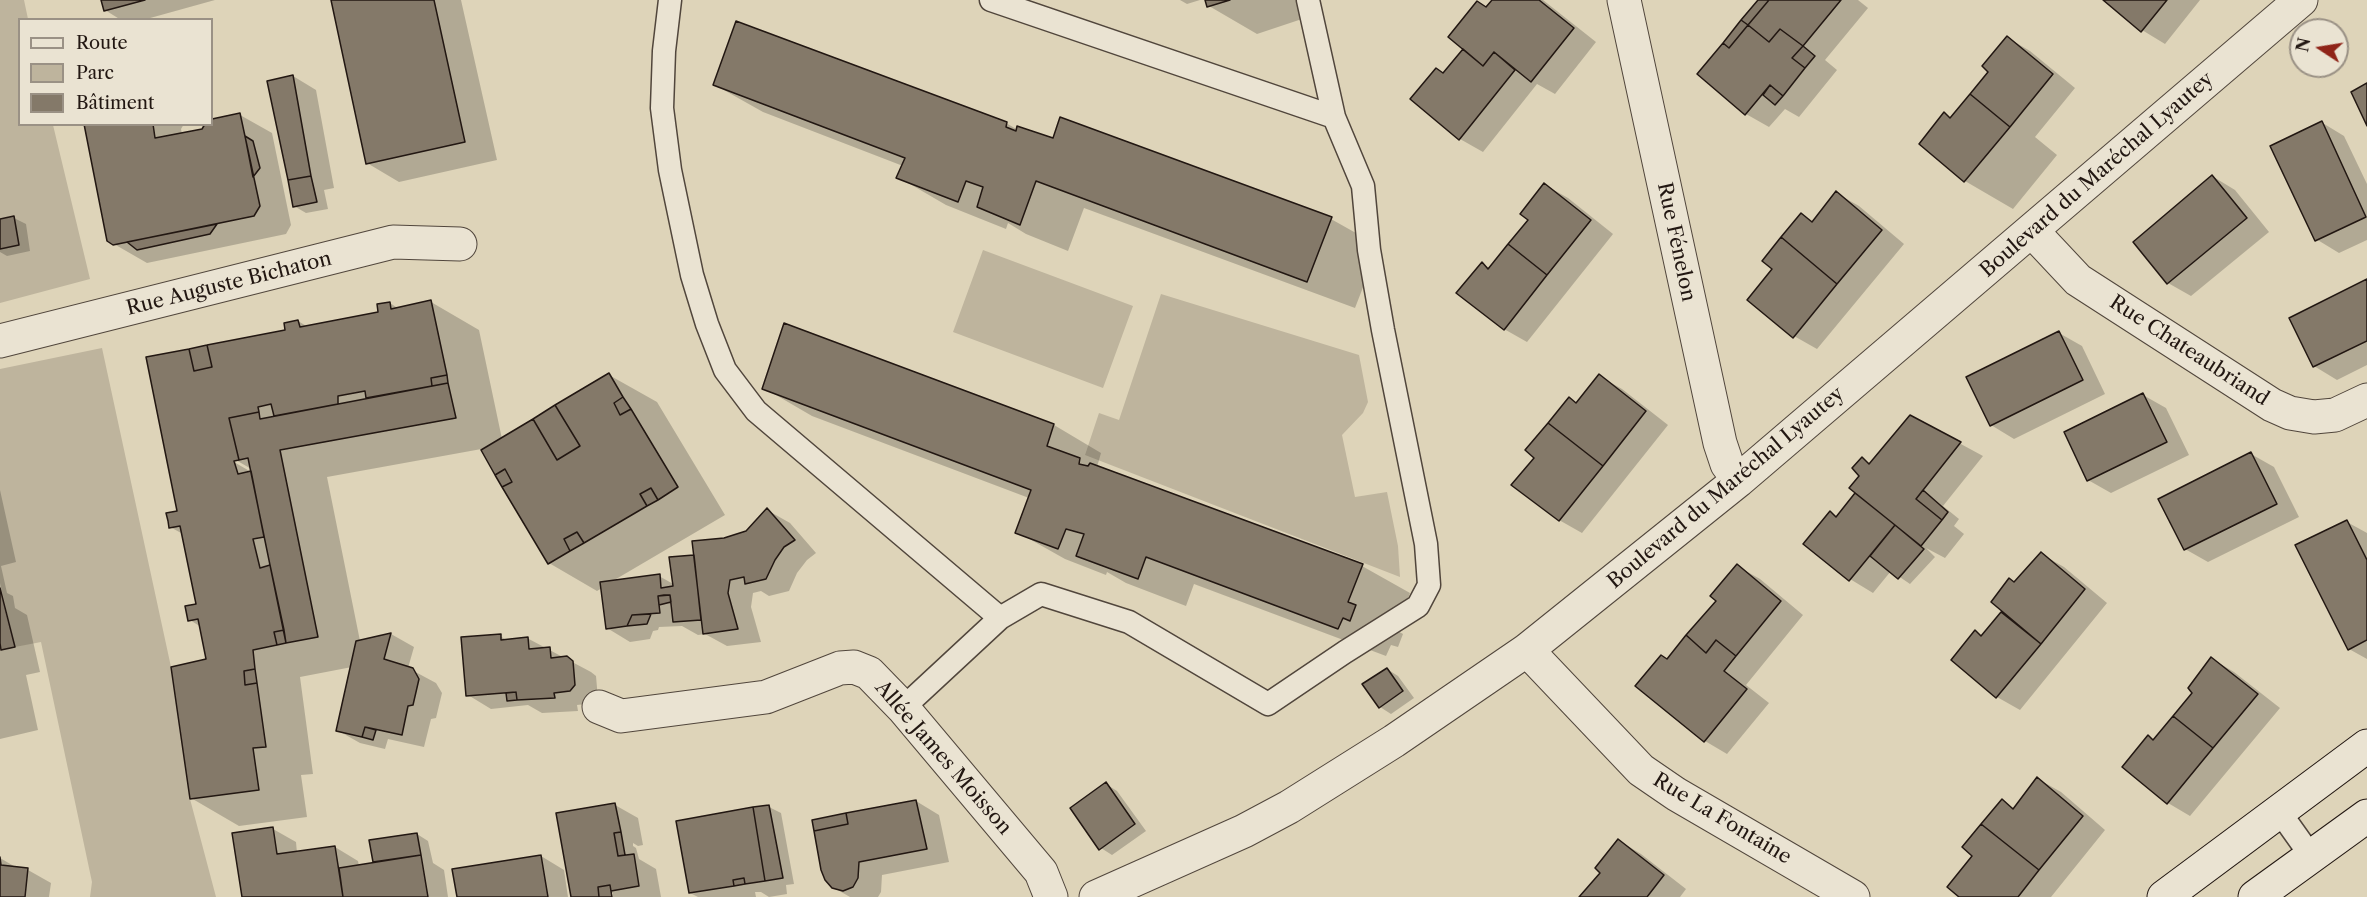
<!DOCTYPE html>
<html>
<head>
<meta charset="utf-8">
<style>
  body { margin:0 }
  #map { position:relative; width:2367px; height:897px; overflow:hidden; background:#ded4b9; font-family:"Libre Caslon Text",serif }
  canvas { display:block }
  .legend { position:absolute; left:18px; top:18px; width:195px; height:108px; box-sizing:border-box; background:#eae3d2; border:2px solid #9a9185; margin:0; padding:8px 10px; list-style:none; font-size:18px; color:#221712 }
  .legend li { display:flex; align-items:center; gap:12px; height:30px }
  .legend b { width:30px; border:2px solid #9a9185 }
  .north { position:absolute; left:2289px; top:18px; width:60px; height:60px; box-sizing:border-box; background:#eae3d2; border:2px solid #9a9185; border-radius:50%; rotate:282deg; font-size:16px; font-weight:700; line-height:24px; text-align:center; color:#221712 }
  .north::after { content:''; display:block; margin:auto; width:21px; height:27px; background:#8f2418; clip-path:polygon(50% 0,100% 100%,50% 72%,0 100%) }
</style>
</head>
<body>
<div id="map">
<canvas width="2367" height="897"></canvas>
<ul class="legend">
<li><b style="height:8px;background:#eae3d2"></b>Route</li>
<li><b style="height:16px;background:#beb49d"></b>Parc</li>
<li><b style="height:16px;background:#847969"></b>Bâtiment</li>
</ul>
<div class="north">N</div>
</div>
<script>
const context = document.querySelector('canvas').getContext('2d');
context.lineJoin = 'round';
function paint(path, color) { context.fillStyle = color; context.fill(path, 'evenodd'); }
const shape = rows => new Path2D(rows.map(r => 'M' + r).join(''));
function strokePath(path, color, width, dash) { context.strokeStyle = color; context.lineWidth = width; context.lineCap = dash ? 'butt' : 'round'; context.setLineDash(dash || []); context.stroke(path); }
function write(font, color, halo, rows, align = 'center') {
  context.font = font + ' "Libre Caslon Text",serif'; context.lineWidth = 6; context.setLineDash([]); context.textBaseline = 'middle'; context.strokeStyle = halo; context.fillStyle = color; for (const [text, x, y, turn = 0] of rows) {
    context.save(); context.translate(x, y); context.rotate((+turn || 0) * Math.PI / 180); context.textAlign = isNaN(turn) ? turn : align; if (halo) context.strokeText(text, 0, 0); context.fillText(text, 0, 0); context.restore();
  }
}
paint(shape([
  [0,0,24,0,28,19,20,20,20,124,53,125,90,279,0,303],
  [983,250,1133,306,1103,388,953,332],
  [1161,294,1359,355,1368,402,1363,413,1342,435,1355,497,1387,492,1398,546,1400,577,1085,455,1099,413,1119,420],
  [102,348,171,667,190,799,216,897,90,897,92,882,41,642,15,647,0,583,0,369]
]), '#beb49d');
paint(shape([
  [103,0,215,0,143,20,121,20,105,10],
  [332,0,461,0,497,160,399,182,367,163],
  [1180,0,1200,0,1187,4],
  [1207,0,1299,0,1305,18,1257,34,1209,6],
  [1494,0,1543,0,1596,42,1555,94,1537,84,1483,152,1460,139,1412,99,1444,74,1465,48],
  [1761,0,1858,0,1868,8,1825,60,1837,70,1799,117,1785,109,1769,127,1746,114],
  [2105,0,2200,0,2165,44,2142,30],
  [2008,38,2030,51,2075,88,2035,137,2057,155,2013,209,1965,181,1921,144,1944,114,1951,118,1990,72],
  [293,76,316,90,334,188,324,190,328,209,306,213,294,206,269,82],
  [715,85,1006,123,1018,130,1331,219,1379,246,1355,308,1084,208,1068,251,1026,234,1008,223,1006,229,946,205,898,177,903,166,763,112],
  [240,115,272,133,291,225,286,234,147,263,114,244,85,124,184,124,181,129,182,134,203,130,212,124,212,121],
  [2321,122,2344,136,2367,184,2367,240,2339,253,2316,239],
  [2212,176,2235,190,2269,232,2191,296,2168,283],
  [1545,185,1568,198,1613,234,1527,342,1504,329,1482,264,1490,268,1530,219],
  [1836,193,1859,206,1904,244,1817,349,1794,336,1801,215,1814,222],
  [14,218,26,224,30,251,7,256,0,252,0,220],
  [2367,281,2367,365,2337,380,2314,366],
  [431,302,479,330,502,439,609,375,657,402,725,515,611,582,659,576,675,585,695,556,724,539,747,532,767,510,790,523,816,553,807,560,797,573,789,591,769,596,761,591,753,593,751,607,761,642,727,646,705,634,698,635,682,626,659,627,658,630,653,631,650,639,630,642,607,628,602,588,597,591,549,563,487,448,327,477,360,641,391,634,414,647,408,668,436,683,442,693,436,718,431,719,424,747,388,739,385,749,360,743,337,730,352,667,300,677,313,774,301,775,307,817,239,826,191,798,208,660,201,627,190,620,198,606,183,534,170,527,287,331,298,321,308,327,380,313,390,303,399,309],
  [229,456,253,470,253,473,227,458],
  [785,325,1054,425,1101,453,1097,467,1362,566,1410,593,1396,630,1403,634,1398,647,1391,645,1386,656,1194,584,1186,606,1126,583,1107,572,1106,575,1065,559,1017,532,1029,498,812,416,764,388],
  [2059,333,2082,346,2105,394,2014,439,1991,425],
  [1599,376,1622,389,1668,425,1582,533,1559,520,1577,404],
  [2143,395,2166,408,2189,455,2111,493,2088,480],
  [1911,417,1983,456,1943,506,1959,519,1954,526,1964,534,1945,558,1926,548,1935,557,1910,584,1891,571,1873,593,1850,579,1830,513,1837,517,1858,492,1862,459,1871,464],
  [2251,454,2274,467,2299,517,2208,562,2185,549],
  [0,490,16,562,1,566,7,593,13,596,15,608,27,615,40,672,26,675,38,730,0,739],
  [2347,522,2367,533,2367,659,2349,649],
  [2041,554,2064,567,2107,603,2020,710,1997,697,1953,660,1976,632,1983,636,2003,611,2015,583],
  [1737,566,1760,579,1803,615,1746,685,1769,703,1727,754,1705,741,1667,660,1718,601],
  [500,636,508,641,527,638,591,672,596,676,598,699,594,703,577,705,578,711,542,713,528,705,491,709,468,695],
  [2212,659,2234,672,2280,708,2190,816,2168,803,2148,737,2154,740,2194,693],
  [1387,669,1398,676,1414,698,1391,714,1380,707],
  [2038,779,2061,792,2105,830,2051,897,1962,897,1975,856,2002,801,2015,809],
  [1106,784,1117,791,1146,831,1112,855,1101,848],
  [916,801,939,815,949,862,882,875,881,892,878,897,850,897,836,889,827,879],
  [615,805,638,818,643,845,638,846,633,843,633,846,636,848,639,859,656,869,661,897,613,897,613,893,610,893,612,897,572,897],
  [769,807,781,813,794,884,786,885,787,894,769,897,761,892,755,892,756,897,698,897,690,893],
  [273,829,296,842,297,853,335,847,358,861,359,866,377,863,374,861,417,834,428,841,433,863,444,870,448,897,244,897],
  [1618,840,1641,854,1686,889,1680,897,1582,897,1602,873],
  [541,856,564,870,568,897,459,897],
  [0,858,19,869,28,870,51,883,49,897,0,897]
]), '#0003');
const building = shape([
  [101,0,145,0,104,11,101,0],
  [331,0,434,0,465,142,366,164,331,0],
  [1205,0,1230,0,1207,7,1205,0],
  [1492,0,1539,0,1574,28,1531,82,1494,52,1483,66,1448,37,1477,1,1486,7,1492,0],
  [1758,0,1769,0,1748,25,1741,20,1758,0],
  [1769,0,1841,0,1803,46,1780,29,1769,42,1748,25,1769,0],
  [2103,0,2167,0,2141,32,2103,0],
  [1741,20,1748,25,1729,48,1723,43,1741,20],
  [736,21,1007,122,1006,127,1016,131,1017,126,1053,138,1060,117,1332,217,1307,282,1036,181,1020,225,977,207,983,187,966,181,958,202,896,178,905,158,713,85,736,21],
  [1748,25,1769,42,1780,29,1803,46,1792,58,1805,68,1783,96,1770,85,1745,115,1697,74,1723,43,1729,48,1748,25],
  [2007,36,2053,74,2010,127,1970,94,1988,72,1982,66,2007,36],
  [1803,46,1815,56,1805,68,1792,58,1803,46],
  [1463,49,1483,66,1494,52,1515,70,1459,140,1410,99,1436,68,1443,73,1463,49],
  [293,75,311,176,288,180,267,81,293,75],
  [2367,83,2367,126,2351,92,2367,83],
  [1770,85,1783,96,1775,105,1763,95,1770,85],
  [1970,94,2010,127,1964,182,1919,144,1944,112,1950,118,1970,94],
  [240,113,260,206,254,216,113,245,107,241,84,124,153,124,155,138,202,129,205,124,212,124,212,119,240,113],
  [2322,121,2366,217,2315,241,2270,146,2322,121],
  [245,136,253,141,260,168,253,177,245,136],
  [2212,175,2247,218,2167,284,2133,242,2212,175],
  [311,176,317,202,293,207,288,180,311,176],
  [1544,183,1591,220,1547,275,1508,244,1528,220,1520,214,1544,183],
  [1836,191,1882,230,1837,284,1781,237,1801,213,1812,222,1836,191],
  [14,216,19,245,0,249,0,219,14,216],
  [217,224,210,234,137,250,127,242,217,224],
  [1781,237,1837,284,1793,338,1747,300,1772,269,1762,261,1781,237],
  [1508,244,1547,275,1504,330,1456,293,1482,262,1488,269,1508,244],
  [2367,279,2367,341,2313,367,2289,318,2367,279],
  [431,300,447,375,431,378,432,386,366,398,365,391,338,396,338,404,274,416,271,404,258,407,259,412,229,418,239,460,234,461,238,474,251,471,264,537,253,539,260,568,270,565,284,630,274,632,277,645,253,650,255,669,244,671,245,685,257,683,266,747,253,748,259,790,190,799,171,667,206,659,198,619,188,621,185,606,196,604,180,526,169,528,168,521,166,513,177,511,146,357,189,349,194,371,212,367,207,345,285,330,284,323,298,320,300,327,378,312,377,304,390,302,391,309,431,300],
  [784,323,1054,424,1047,446,1080,458,1079,464,1088,466,1090,463,1363,564,1348,602,1356,605,1350,621,1343,618,1338,629,1146,557,1138,579,1076,556,1084,534,1066,529,1058,549,1015,533,1031,490,762,389,784,323],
  [2059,331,2083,380,1990,426,1966,377,2059,331],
  [207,345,212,367,194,371,189,349,207,345],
  [609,373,623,397,614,403,620,415,631,409,678,487,658,500,651,488,640,494,647,506,584,543,577,532,564,539,570,551,548,564,502,487,512,482,505,469,495,475,481,450,533,419,557,460,580,446,555,405,609,373],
  [1599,374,1646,411,1603,466,1548,423,1569,397,1576,403,1599,374],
  [447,375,448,383,432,386,431,378,447,375],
  [448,383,456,418,280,450,318,637,286,643,248,458,239,460,229,418,259,412,260,419,448,383],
  [2143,393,2167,442,2087,481,2064,432,2143,393],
  [623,397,631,409,620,415,614,403,623,397],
  [555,405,580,446,557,460,533,419,555,405],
  [1910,415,1961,442,1916,499,1942,520,1921,546,1849,488,1859,476,1852,468,1862,457,1869,464,1910,415],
  [1548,423,1603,466,1559,521,1511,485,1534,458,1525,450,1548,423],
  [2251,452,2277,504,2184,550,2158,499,2251,452],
  [505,469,512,482,502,487,495,475,505,469],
  [651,488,658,500,647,506,640,494,651,488],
  [1923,490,1948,512,1942,520,1916,499,1923,490],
  [1855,493,1895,525,1849,581,1803,544,1830,511,1836,517,1855,493],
  [767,508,795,540,784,547,775,560,766,579,745,584,744,577,730,580,728,593,738,629,703,634,692,541,724,538,746,531,767,508],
  [2347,520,2367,560,2367,640,2348,650,2295,545,2347,520],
  [1895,525,1924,549,1898,579,1870,556,1895,525],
  [577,532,584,543,570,551,564,539,577,532],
  [2041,552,2085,589,2041,644,1991,602,2009,578,2014,582,2041,552],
  [694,555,701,620,673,622,670,595,664,595,658,596,660,613,632,615,627,626,606,629,600,582,660,574,661,588,673,586,669,557,694,555],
  [1737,564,1781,601,1736,656,1716,640,1706,653,1686,635,1716,601,1710,596,1737,564],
  [0,588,15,647,1,650,0,643,0,588],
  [670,595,671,602,659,605,658,596,670,595],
  [2001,612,2041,644,1996,698,1951,660,1975,630,1981,636,2001,612],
  [651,614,647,624,627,626,632,615,651,614],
  [284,630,286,643,277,645,274,632,284,630],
  [391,633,384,659,413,668,419,679,413,705,408,706,402,735,365,727,362,737,336,731,356,641,391,633],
  [501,634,501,640,528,637,529,649,550,647,551,658,567,656,573,661,575,685,570,691,554,693,555,698,517,700,516,692,466,696,461,637,501,634],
  [1686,635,1706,653,1716,640,1736,656,1724,671,1747,689,1704,742,1635,686,1661,655,1667,659,1686,635],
  [2211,657,2258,694,2213,748,2173,716,2192,693,2188,688,2211,657],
  [1387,668,1403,691,1379,708,1362,684,1387,668],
  [255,669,257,683,245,685,244,671,255,669],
  [516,692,517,700,507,701,506,693,516,692],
  [2173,716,2213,748,2167,804,2122,767,2148,735,2153,740,2173,716],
  [365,727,376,730,373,740,362,737,365,727],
  [2037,777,2083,816,2039,870,1981,824,2002,799,2013,809,2037,777],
  [1106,782,1135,824,1099,850,1070,808,1106,782],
  [916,800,927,849,859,862,858,878,853,887,843,891,832,888,825,880,821,870,814,831,848,824,846,813,916,800],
  [615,803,621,832,614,833,618,856,634,854,639,886,611,891,610,885,598,887,599,897,571,897,556,813,615,803],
  [769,805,783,878,765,881,753,807,769,805],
  [753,807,765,881,745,884,744,878,733,880,734,886,689,893,676,821,753,807],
  [846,813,848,824,814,831,812,820,846,813],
  [1981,824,2039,870,2018,897,1959,897,1947,887,1972,856,1962,847,1981,824],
  [273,827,277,854,335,846,343,897,242,897,232,833,273,827],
  [621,832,625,855,618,856,614,833,621,832],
  [417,833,421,855,373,862,369,840,417,833],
  [1618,839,1664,875,1647,897,1579,897,1600,873,1595,868,1618,839],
  [421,855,428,897,343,897,339,868,421,855],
  [541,855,548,897,457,897,452,869,541,855],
  [0,857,1,865,28,868,25,897,0,897,0,857],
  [744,878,745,884,734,886,733,880,744,878],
  [610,885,612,897,599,897,598,887,610,885]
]);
paint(building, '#847969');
strokePath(building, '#221712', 1.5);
const service = shape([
  [670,0,664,51,662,108,670,170,692,275,707,324,725,370,756,411,1000,618],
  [1308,0,1334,117],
  [903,708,1000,618,1041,594,1129,622,1268,704,1345,652,1418,606,1429,585,1426,544,1383,330,1369,250,1363,186,1334,117,991,0],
  [2279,811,2311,856]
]);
const minor = shape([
  [1624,0,1720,443,1727,464,1739,480],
  [2032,231,2078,280,2272,405,2290,413,2314,417,2335,415,2367,400],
  [0,341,393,242,460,244],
  [1527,650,1641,770,1676,794,1853,897],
  [599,707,621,716,766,697,840,668,854,667,869,673,903,708,1041,872,1051,897],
  [1096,897,1244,831,1289,807,1394,741,1527,650,1739,480,2301,0]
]);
const secondary = shape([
  [2164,897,2367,746],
  [2255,897,2367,816]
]);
strokePath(service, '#51463c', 25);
strokePath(minor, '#51463c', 35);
strokePath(secondary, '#221712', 35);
strokePath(service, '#eae3d2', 22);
strokePath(minor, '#eae3d2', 33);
strokePath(secondary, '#eae3d2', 33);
write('20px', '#221712', '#eae3d2', [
  ["Boulevard du Maréchal Lyautey",2097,175,-41],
  ["Rue Fénelon",1676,242,78],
  ["Rue Auguste Bichaton",229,284,-14],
  ["Rue Chateaubriand",2189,351,33],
  ["Boulevard du Maréchal Lyautey",1726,488,-40],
  ["Allée James Moisson",943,758,49],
  ["Rue La Fontaine",1722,819,31]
]);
</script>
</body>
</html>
